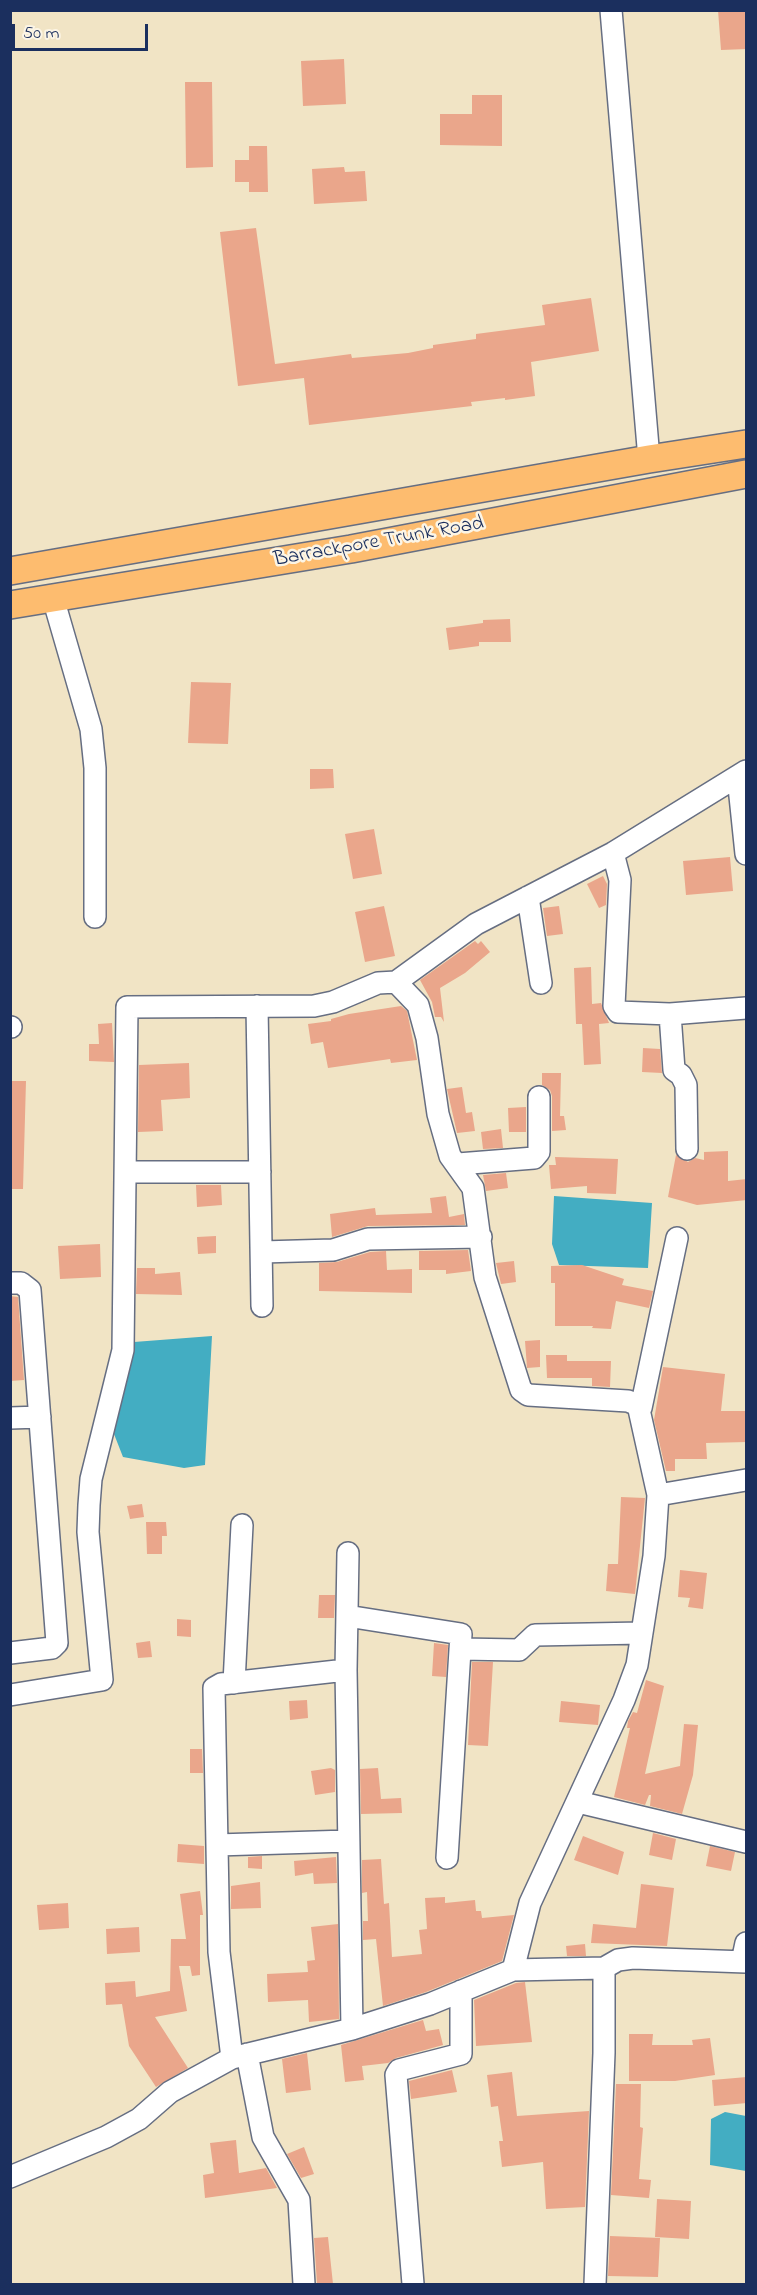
<!DOCTYPE html>
<html>
<head>
<meta charset="utf-8">
<style>
  body { margin:0 }
  #map { position:relative; width:757px; height:2295px; overflow:hidden; background:#f1e4c5; font-family:"Indie Flower",sans-serif }
  canvas { display:block }
  .frame { position:absolute; inset:0; border:12px solid #1b2f5e; pointer-events:none }
  .scale { position:absolute; left:12px; top:24px; width:136px; height:27px; box-sizing:border-box; border:3px solid #1b2f5e; border-top:0; padding-left:8px; font-size:18px; line-height:21px; white-space:nowrap; color:#1b2f5e; -webkit-text-stroke:4px #fcf5e5; paint-order:stroke }
</style>
</head>
<body>
<div id="map">
<canvas width="757" height="2295"></canvas>
<div class="frame"></div>
<div class="scale">50 m</div>
</div>
<script>
const context = document.querySelector('canvas').getContext('2d');
context.lineJoin = 'round';
function paint(path, color) { context.fillStyle = color; context.fill(path, 'evenodd'); }
const shape = rows => new Path2D(rows.map(r => 'M' + r).join(''));
function strokePath(path, color, width, dash) { context.strokeStyle = color; context.lineWidth = width; context.lineCap = dash ? 'butt' : 'round'; context.setLineDash(dash || []); context.stroke(path); }
function write(font, color, halo, rows, align = 'center') {
  context.font = font + ' "Indie Flower",sans-serif'; context.lineWidth = 5; context.setLineDash([]); context.textBaseline = 'middle'; context.strokeStyle = halo; context.fillStyle = color; for (const [text, x, y, turn = 0] of rows) {
    context.save(); context.translate(x, y); context.rotate((+turn || 0) * Math.PI / 180); context.textAlign = isNaN(turn) ? turn : align; if (halo) context.strokeText(text, 0, 0); context.fillText(text, 0, 0); context.restore();
  }
}
paint(shape([
  [554,1196,652,1203,648,1268,559,1265,552,1244],
  [212,1336,205,1465,184,1468,123,1457,114,1434,134,1342],
  [725,2112,746,2116,746,2171,710,2165,711,2119]
]), '#43adc2');
paint(shape([
  [718,10,747,10,747,49,721,50],
  [344,59,346,104,303,106,301,61],
  [185,82,212,82,213,167,186,168],
  [472,95,502,95,502,146,440,145,440,114,472,114],
  [249,146,267,146,268,192,249,192,249,182,235,182,235,160,249,160],
  [344,167,345,172,365,171,367,201,314,204,312,169],
  [256,228,275,364,351,354,352,358,408,353,433,348,433,345,476,339,476,334,545,325,542,305,591,298,599,351,531,362,535,396,505,400,505,398,471,402,472,406,309,425,304,378,238,386,220,232],
  [510,619,511,642,479,642,479,646,449,650,446,628,483,623,483,620],
  [191,682,231,683,228,744,188,743],
  [310,769,333,769,334,788,310,789],
  [374,829,382,874,353,879,345,834],
  [730,857,733,891,686,895,683,861],
  [603,876,607,884,606,905,599,908,587,884],
  [384,906,395,956,365,962,355,912],
  [559,906,563,934,547,936,543,908],
  [475,941,478,944,481,941,490,952,465,973,440,988,444,1022,441,1017,435,1017,432,1002,420,980],
  [591,967,592,1004,601,1003,609,1023,599,1024,601,1064,584,1065,582,1024,576,1024,574,968],
  [401,1006,407,1011,417,1060,391,1063,390,1059,328,1068,323,1042,311,1044,308,1024,331,1021,331,1019,349,1014],
  [112,1023,114,1062,89,1061,89,1044,99,1044,98,1024],
  [643,1048,660,1049,662,1073,642,1072],
  [189,1063,190,1098,161,1100,163,1131,138,1132,139,1065],
  [542,1073,561,1073,560,1116,564,1116,566,1130,552,1131,552,1096,550,1090,542,1085],
  [10,1081,26,1081,23,1189,10,1189],
  [462,1087,466,1113,472,1112,475,1131,457,1133,447,1089],
  [526,1107,526,1132,509,1132,508,1108],
  [501,1129,503,1148,483,1149,481,1132],
  [728,1151,728,1181,747,1179,747,1200,697,1205,668,1197,676,1155,688,1162,695,1158,704,1160,704,1152],
  [555,1157,618,1159,616,1194,587,1193,587,1186,551,1189,549,1165,556,1165],
  [506,1173,508,1188,486,1191,483,1175],
  [196,1185,221,1185,222,1205,197,1207],
  [446,1196,449,1217,464,1214,465,1225,368,1226,332,1237,330,1214,375,1208,376,1215,432,1213,430,1198],
  [216,1236,216,1253,198,1254,197,1237],
  [100,1244,101,1277,60,1279,58,1246],
  [468,1250,471,1271,446,1274,446,1270,419,1270,419,1251],
  [386,1251,387,1270,412,1269,412,1293,319,1291,319,1263,337,1262,370,1252],
  [514,1261,516,1282,501,1284,496,1263],
  [582,1265,624,1279,622,1285,653,1291,649,1308,616,1301,611,1329,592,1328,593,1326,555,1326,555,1283,551,1283,551,1266],
  [137,1268,155,1268,155,1274,180,1272,182,1295,136,1294],
  [10,1296,18,1297,24,1380,10,1381],
  [540,1340,540,1367,527,1368,525,1341],
  [546,1355,567,1355,567,1361,611,1361,610,1387,592,1386,592,1378,547,1378],
  [663,1367,725,1374,721,1411,747,1411,747,1442,706,1443,707,1459,675,1459,675,1471,666,1471,654,1420],
  [621,1497,645,1498,635,1594,606,1591,608,1564,618,1564],
  [142,1504,144,1517,130,1519,127,1506],
  [146,1522,166,1522,167,1536,162,1536,162,1554,147,1554],
  [680,1570,707,1573,703,1609,688,1607,690,1598,678,1597],
  [319,1595,335,1595,334,1618,318,1618],
  [177,1619,191,1620,191,1637,177,1636],
  [150,1641,152,1657,138,1658,136,1643],
  [434,1643,448,1645,446,1677,432,1676],
  [472,1662,493,1662,488,1746,468,1745],
  [646,1680,664,1686,645,1774,680,1766,684,1724,698,1725,693,1775,682,1814,650,1806,651,1795,649,1795,645,1805,614,1797,630,1728,627,1728,628,1721,633,1712,637,1713],
  [307,1700,308,1718,290,1720,289,1701],
  [561,1701,600,1705,598,1725,559,1722],
  [190,1749,202,1749,203,1773,190,1773],
  [331,1768,335,1770,335,1792,315,1795,311,1771],
  [378,1768,381,1799,401,1798,402,1813,361,1814,360,1769],
  [653,1833,676,1839,672,1860,649,1855],
  [583,1836,624,1852,618,1875,574,1860],
  [178,1844,204,1846,204,1864,177,1862],
  [710,1846,735,1852,731,1871,706,1866],
  [262,1856,262,1869,248,1868,248,1857],
  [336,1857,337,1883,314,1884,313,1873,295,1876,294,1861],
  [381,1859,384,1904,389,1903,392,1957,422,1954,419,1930,427,1929,425,1898,445,1897,445,1903,475,1900,476,1911,481,1911,482,1918,514,1915,502,1961,426,1992,383,2006,376,1939,363,1940,363,1921,368,1921,367,1892,362,1893,362,1860],
  [260,1882,261,1908,231,1909,231,1886],
  [641,1884,674,1888,667,1946,591,1943,593,1924,636,1928],
  [200,1891,203,1915,200,1915,200,1975,192,1976,190,1966,179,1966,187,2011,155,2017,188,2068,156,2087,129,2046,122,2004,106,2005,105,1983,135,1981,136,1997,170,1991,171,1939,186,1939,180,1894],
  [68,1903,69,1928,39,1930,37,1905],
  [338,1924,339,2019,309,2022,308,2000,268,2002,267,1974,308,1972,307,1961,315,1960,311,1927],
  [139,1927,140,1952,107,1954,106,1929],
  [585,1944,586,1956,567,1956,566,1946],
  [525,1982,532,2042,476,2046,474,2000,516,1983],
  [423,2020,426,2031,439,2029,443,2045,396,2058,388,2063,362,2066,364,2080,345,2082,341,2045],
  [629,2034,653,2034,652,2045,693,2045,692,2040,710,2038,715,2075,675,2081,629,2081],
  [307,2053,311,2090,286,2093,282,2059],
  [452,2070,457,2092,411,2099,409,2081],
  [512,2072,517,2116,589,2111,585,2207,546,2209,543,2162,502,2167,499,2141,503,2141,498,2106,491,2107,487,2075],
  [747,2077,747,2103,714,2106,712,2080],
  [616,2084,641,2084,640,2127,643,2128,639,2179,651,2180,649,2198,611,2195],
  [236,2140,239,2173,266,2168,277,2188,205,2198,203,2175,214,2173,210,2143],
  [304,2147,314,2174,301,2178,287,2154],
  [657,2199,691,2201,689,2239,655,2237],
  [610,2236,660,2238,658,2277,608,2276],
  [328,2237,333,2284,317,2284,314,2238]
]), '#eaa68b');
const minor = shape([
  [611,10,649,459],
  [53,598,91,729,95,768,95,917],
  [738,777,746,854],
  [613,853,620,880,614,1006,618,1012,670,1014,746,1008],
  [528,897,541,983],
  [396,982,418,1005,427,1038,438,1114,450,1156,473,1188,485,1277,521,1390,528,1395,628,1401,638,1405,658,1495,746,1480],
  [257,1006,262,1306],
  [670,1014,674,1070,681,1075,686,1085,687,1149],
  [10,1027,11,1027],
  [458,1164,534,1158,539,1152,539,1097],
  [126,1172,260,1172],
  [262,1252,333,1250,368,1239,481,1237],
  [10,1283,21,1283,30,1290,57,1643,52,1648,10,1653],
  [641,1408,677,1238],
  [10,1418,40,1417],
  [348,1553,346,1670,352,2029],
  [347,1616,461,1634,447,1858],
  [460,1649,519,1650,535,1635,642,1633],
  [234,1683,242,1525],
  [10,1695,102,1680,88,1532,89,1505,91,1479,123,1350,127,1007,314,1006,333,1002,378,983,396,982,476,924,613,853,746,771],
  [578,1802,746,1842],
  [217,1845,348,1841],
  [742,1962,746,1943],
  [513,1970,530,1903,624,1700,637,1665,654,1556,658,1495],
  [247,2054,263,2137,299,2200,304,2284],
  [232,2058,219,1952,214,1688,221,1684,346,1670],
  [10,2177,106,2137,139,2119,170,2092,232,2058,352,2029,430,2004,513,1970,604,1968,618,1960,633,1958,746,1962],
  [413,2284,396,2075,399,2070,461,2054,461,1991],
  [595,2284,604,2053,604,1968]
]);
const major = shape([
  [10,571,649,459,746,444],
  [10,605,351,549,746,474]
]);
strokePath(minor, '#666e82', 24);
strokePath(major, '#666e82', 30);
strokePath(minor, '#fff', 21);
strokePath(major, '#fdbc6f', 27);
write('21px', '#1b2f5e', '#fcf5e5', [
  ["Barrackpore Trunk Road",379,543,-10]
]);
</script>
</body>
</html>
